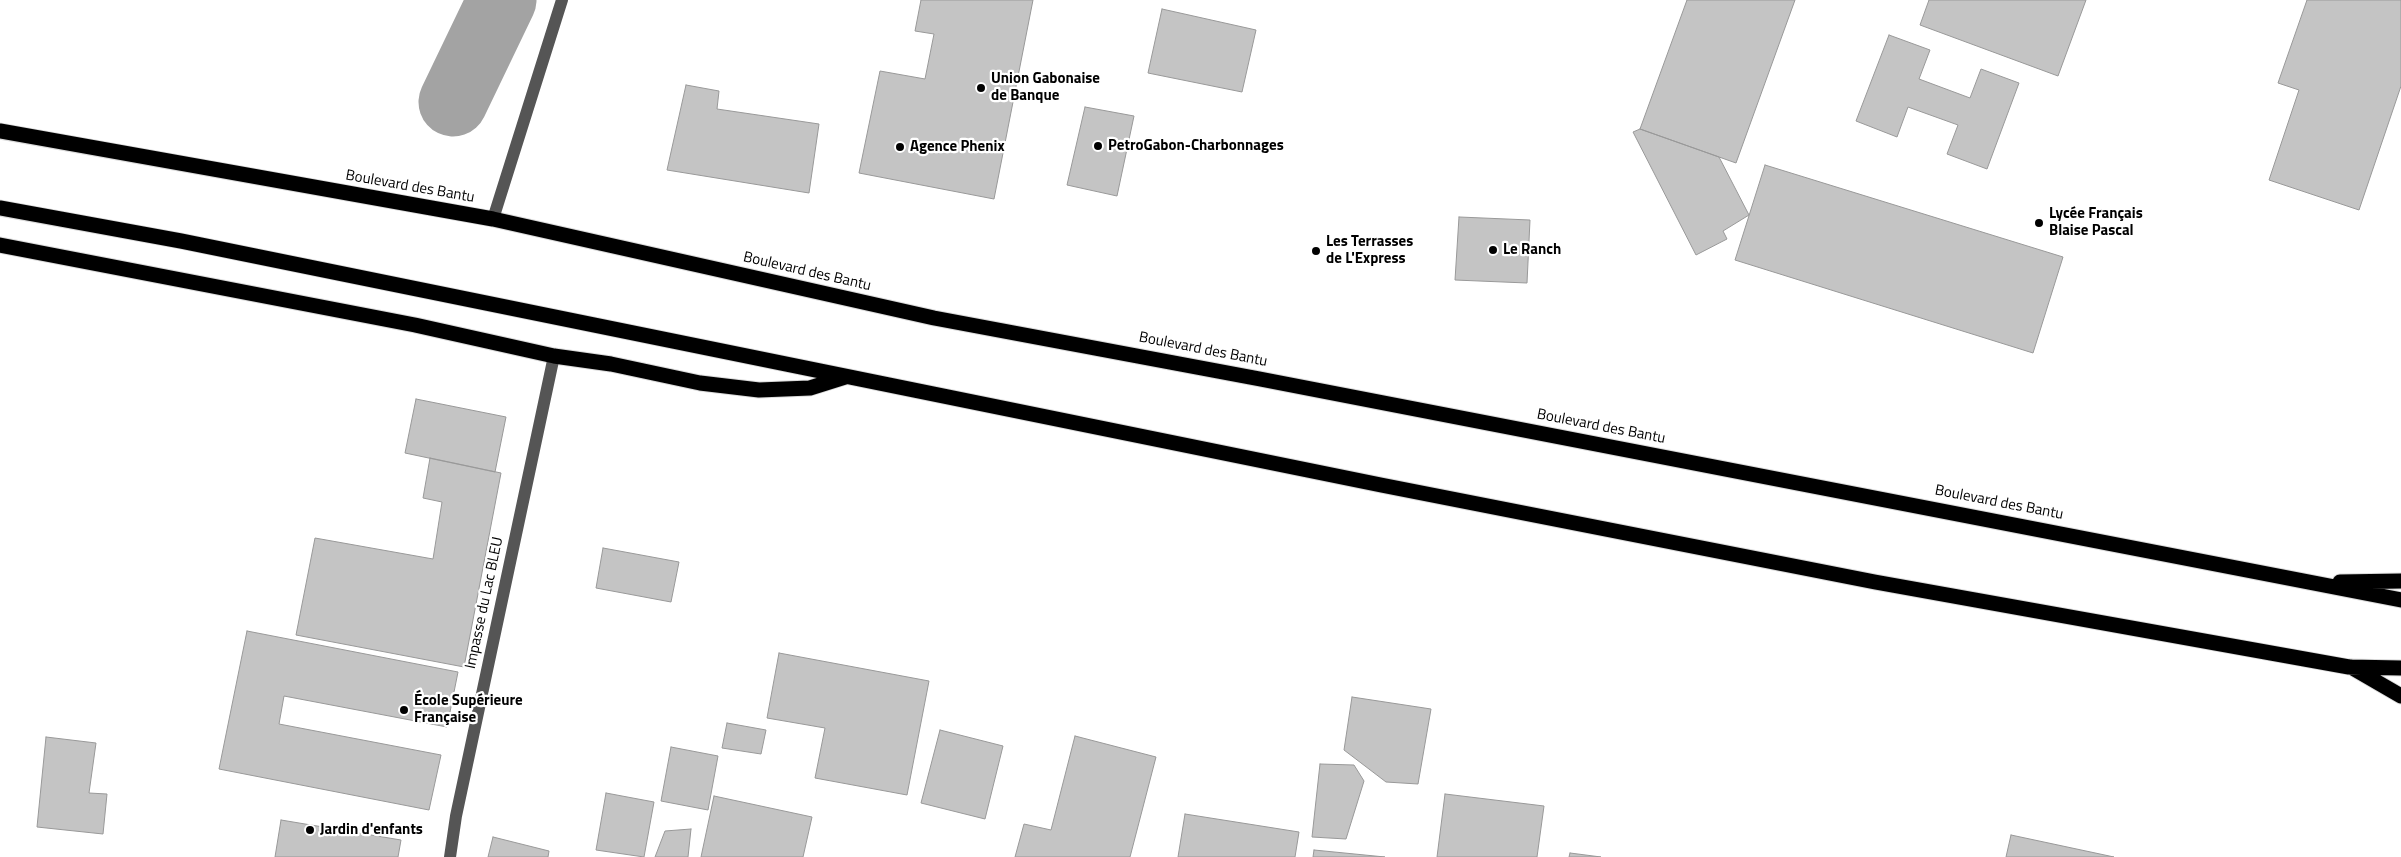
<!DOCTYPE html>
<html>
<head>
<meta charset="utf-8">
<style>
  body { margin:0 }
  canvas { display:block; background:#fff }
</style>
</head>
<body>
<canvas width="2401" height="857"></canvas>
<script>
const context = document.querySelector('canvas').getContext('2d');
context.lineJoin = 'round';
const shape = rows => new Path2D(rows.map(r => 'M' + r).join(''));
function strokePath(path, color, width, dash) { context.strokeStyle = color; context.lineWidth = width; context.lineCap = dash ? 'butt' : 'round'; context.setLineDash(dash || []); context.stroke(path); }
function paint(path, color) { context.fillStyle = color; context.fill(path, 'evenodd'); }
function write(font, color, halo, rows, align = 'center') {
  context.font = font + ' "Titillium Web",sans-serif'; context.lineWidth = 4.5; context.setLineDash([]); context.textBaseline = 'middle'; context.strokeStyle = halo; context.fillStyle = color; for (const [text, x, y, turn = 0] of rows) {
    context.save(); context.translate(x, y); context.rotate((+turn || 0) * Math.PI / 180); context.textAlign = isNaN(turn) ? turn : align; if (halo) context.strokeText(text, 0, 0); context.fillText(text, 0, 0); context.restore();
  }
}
strokePath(shape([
  [453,102,502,0]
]), '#a3a3a3', 69);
const building = shape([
  [921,0,1033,0,994,199,859,173,880,71,925,79,934,34,915,31,921,0],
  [1687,0,1795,0,1736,163,1640,129,1687,0],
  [1929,0,2086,0,2058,76,1920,25,1929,0],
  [2307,0,2401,0,2401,86,2359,210,2269,180,2299,90,2278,83,2307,0],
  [1162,9,1256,30,1242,92,1148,73,1162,9],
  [1889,35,1930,50,1919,79,1970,98,1981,69,2019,83,1987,169,1947,154,1958,125,1908,107,1897,137,1856,121,1889,35],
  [686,85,719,91,717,109,819,124,809,193,667,170,686,85],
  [1085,107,1134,116,1117,196,1067,185,1085,107],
  [1640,129,1719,157,1749,215,1723,231,1727,239,1696,255,1633,132,1640,129],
  [1765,165,2063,257,2033,353,1735,260,1765,165],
  [1459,217,1530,220,1527,283,1455,280,1459,217],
  [416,399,506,417,495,472,405,453,416,399],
  [430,458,501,473,464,667,296,635,315,538,433,559,442,502,423,498,430,458],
  [603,548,679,562,671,602,596,588,603,548],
  [247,631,458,672,447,727,284,696,279,724,441,755,429,810,219,769,247,631],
  [779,653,929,681,907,795,815,778,825,728,767,718,779,653],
  [1352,697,1431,709,1418,784,1386,782,1344,750,1352,697],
  [727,723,766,730,761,754,722,748,727,723],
  [940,730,1003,746,985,819,921,803,940,730],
  [1075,736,1156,757,1130,857,1015,857,1024,824,1051,830,1075,736],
  [46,737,96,743,89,793,107,794,103,834,37,827,46,737],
  [671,747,718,756,708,810,661,801,671,747],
  [1320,764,1354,765,1364,781,1346,839,1312,837,1320,764],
  [606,793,654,802,644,857,596,850,606,793],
  [1445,794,1544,806,1537,857,1437,857,1445,794],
  [714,796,812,817,803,857,701,857,714,796],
  [1185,814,1299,832,1295,857,1178,857,1185,814],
  [281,820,401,840,398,857,275,857,281,820],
  [691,829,688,857,655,857,665,831,691,829],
  [2011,835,2114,857,2006,857,2011,835],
  [493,837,549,851,548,857,488,857,493,837],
  [1314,850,1385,857,1313,857,1314,850],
  [1570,853,1601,857,1569,857,1570,853]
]);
paint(building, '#c4c4c4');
strokePath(building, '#999', 1);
const highway = shape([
  [0,131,493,219,934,318,1260,379,2401,600],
  [0,208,181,241,1381,485,1875,582,2349,667,2401,668],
  [0,245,415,325,554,356,611,364,700,383,759,390,810,388,845,377],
  [2340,582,2401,581],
  [2351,667,2401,696]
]);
strokePath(highway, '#dbdbdb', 17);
strokePath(shape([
  [493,219,562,0],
  [450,857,456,816,554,356]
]), '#555', 12);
strokePath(highway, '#000', 15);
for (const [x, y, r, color] of [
  [981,88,5,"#000"],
  [1098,146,5,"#000"],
  [900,147,5,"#000"],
  [2039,223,5,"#000"],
  [1493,250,5,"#000"],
  [1316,251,5,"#000"],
  [404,710,5,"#000"],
  [310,830,5,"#000"]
]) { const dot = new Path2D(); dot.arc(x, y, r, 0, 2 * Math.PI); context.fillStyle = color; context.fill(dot); strokePath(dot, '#fff', 2); }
write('bold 15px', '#000', '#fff', [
  ["Union Gabonaise",991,79],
  ["de Banque",991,96],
  ["PetroGabon-Charbonnages",1108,146],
  ["Agence Phenix",910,147],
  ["Lycée Français",2049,214],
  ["Blaise Pascal",2049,231],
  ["Les Terrasses",1326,242],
  ["de L'Express",1326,259],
  ["Le Ranch",1503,250],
  ["École Supérieure",414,701],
  ["Française",414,718],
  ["Jardin d'enfants",320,830]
], 'left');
write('15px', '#000', '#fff', [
  ["Boulevard des Bantu",410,187,10],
  ["Boulevard des Bantu",807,272,13],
  ["Boulevard des Bantu",1203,350,11],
  ["Boulevard des Bantu",1601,427,11],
  ["Boulevard des Bantu",1999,503,11],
  ["Impasse du Lac BLEU",485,603,-78]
]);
</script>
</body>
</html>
